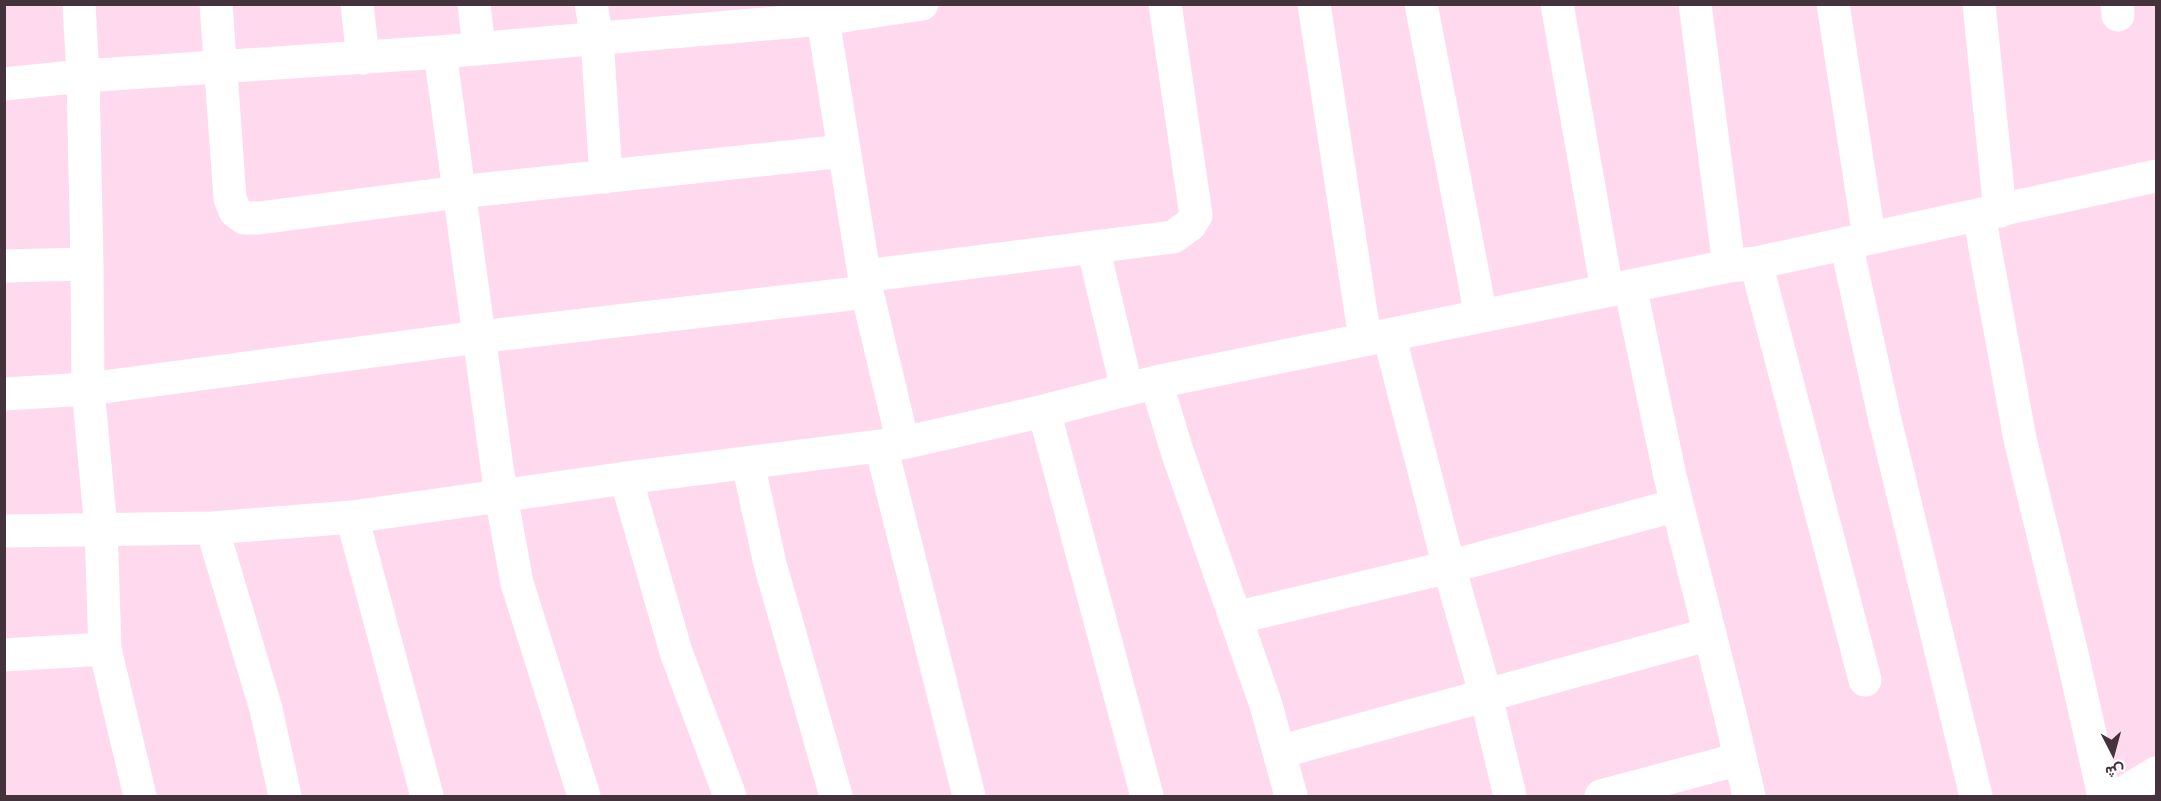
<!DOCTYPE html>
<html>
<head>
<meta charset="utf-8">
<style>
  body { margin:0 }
  #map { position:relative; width:2161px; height:801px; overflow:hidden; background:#ffdaef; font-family:Raleway,Vazirmatn,sans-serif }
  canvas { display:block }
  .frame { position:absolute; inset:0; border:6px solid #44323c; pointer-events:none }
  .north { position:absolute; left:2083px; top:723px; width:60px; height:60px; -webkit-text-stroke:4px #fff; paint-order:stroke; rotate:174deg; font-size:16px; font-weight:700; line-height:24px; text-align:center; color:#44323c }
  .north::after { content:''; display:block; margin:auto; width:21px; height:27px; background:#44323c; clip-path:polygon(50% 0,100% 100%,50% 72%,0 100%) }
</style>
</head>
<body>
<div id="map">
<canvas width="2161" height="801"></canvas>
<div class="frame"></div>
<div class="north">ش</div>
</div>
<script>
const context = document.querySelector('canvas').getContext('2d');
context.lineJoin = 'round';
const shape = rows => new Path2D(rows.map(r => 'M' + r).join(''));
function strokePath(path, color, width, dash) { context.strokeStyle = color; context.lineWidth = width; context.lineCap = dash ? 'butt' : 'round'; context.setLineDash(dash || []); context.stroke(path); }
strokePath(shape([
  [79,4,83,76,87,264],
  [216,4,230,198,235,211,244,218,259,218,459,192,844,151],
  [357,4,363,58],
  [474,4,479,49],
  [591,4,597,38,606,177],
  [1314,4,1365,339],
  [1421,4,1481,316],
  [1557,4,1607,290],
  [1695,4,1729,266],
  [1833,4,1869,237],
  [1979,4,2000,211],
  [2117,4,2118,15],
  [823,19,867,292,903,443],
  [440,52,501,496,517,583,584,796],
  [4,84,83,76,440,52,823,19,922,4],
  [1979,215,2020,439,2072,654,2104,796],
  [1846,243,1885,420,1976,796],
  [1093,247,1127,389],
  [1756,263,1865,680],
  [4,266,87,264,88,389,101,529,105,649,140,796],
  [864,276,1173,237,1190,225,1196,215,1165,4],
  [1630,286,1670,476,1730,714,1749,796],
  [1389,335,1449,567,1486,696,1510,796],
  [1156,382,1177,451,1266,705,1291,796],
  [4,394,88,389,479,337,867,292],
  [1044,411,1147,796],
  [881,446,969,796],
  [748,463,770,564,836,796],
  [626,478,676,652,730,796],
  [352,517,427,796],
  [212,528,266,709,285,796],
  [4,531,212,528,352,517,626,478,903,443,1044,411,1156,382,1729,266,1756,263,2156,176],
  [1235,618,1449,567,1677,505],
  [4,655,105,649],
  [1279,752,1710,634],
  [1601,796,1740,759],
  [2118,796,2156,773]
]), '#fff', 33);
</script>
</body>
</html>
